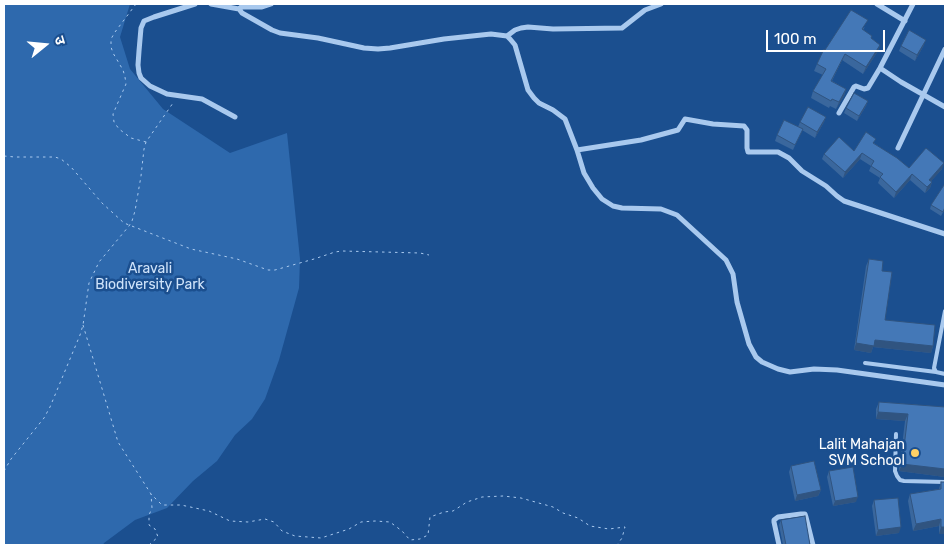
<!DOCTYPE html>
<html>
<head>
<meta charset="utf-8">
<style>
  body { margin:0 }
  #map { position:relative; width:949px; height:549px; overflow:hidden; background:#1b4f8f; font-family:Rubik,"Noto Sans Devanagari",sans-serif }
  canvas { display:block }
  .frame { position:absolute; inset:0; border:5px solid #fff; pointer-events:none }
  .north { position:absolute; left:20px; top:20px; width:50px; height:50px; -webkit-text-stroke:4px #1b4f8f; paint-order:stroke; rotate:73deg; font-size:14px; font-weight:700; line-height:20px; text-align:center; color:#fff }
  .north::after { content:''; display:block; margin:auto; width:18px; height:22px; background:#fff; clip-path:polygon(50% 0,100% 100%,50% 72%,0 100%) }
  .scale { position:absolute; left:766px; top:30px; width:119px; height:22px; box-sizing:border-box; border:2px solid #fff; border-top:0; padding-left:6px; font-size:15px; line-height:18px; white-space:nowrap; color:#fff; -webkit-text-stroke:4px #1b4f8f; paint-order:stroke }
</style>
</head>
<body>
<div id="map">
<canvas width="949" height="549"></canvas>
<div class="frame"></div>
<div class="north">उ</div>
<div class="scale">100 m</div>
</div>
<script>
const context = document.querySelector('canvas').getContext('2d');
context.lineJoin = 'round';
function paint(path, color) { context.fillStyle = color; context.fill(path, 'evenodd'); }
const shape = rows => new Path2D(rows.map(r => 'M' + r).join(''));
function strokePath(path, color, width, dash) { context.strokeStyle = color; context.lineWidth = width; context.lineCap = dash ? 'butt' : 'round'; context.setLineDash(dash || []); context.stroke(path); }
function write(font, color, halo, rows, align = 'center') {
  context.font = font + ' Rubik,sans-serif'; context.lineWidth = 5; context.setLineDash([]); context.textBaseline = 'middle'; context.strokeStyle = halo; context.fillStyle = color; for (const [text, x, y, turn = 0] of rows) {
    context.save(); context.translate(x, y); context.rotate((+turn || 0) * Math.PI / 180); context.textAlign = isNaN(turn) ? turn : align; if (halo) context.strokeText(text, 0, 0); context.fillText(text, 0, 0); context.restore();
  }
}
paint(shape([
  [4,4,130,4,120,37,130,69,163,109,230,153,287,133,300,259,299,288,279,360,265,399,252,419,235,435,217,461,193,481,167,508,135,520,104,543,103,545,4,545]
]), '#2e69ad');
strokePath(shape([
  [136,4,115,32,111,39,111,47,113,53,123,70,125,77,126,84,113,114,114,122,119,129,131,138,146,142],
  [4,156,15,157,55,157,61,159,71,167,102,203,124,223,191,249,237,259,268,270,275,270,314,259,335,252,342,251,420,253,429,255],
  [83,325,118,442,151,494,162,505,181,505,209,511,230,521,248,522,265,519,274,522,282,531,295,536,321,538,349,529,361,522,375,521,390,522,402,531,410,540,420,539,428,535,430,517,444,512,453,511,467,502,482,497,503,496,521,498,553,507,563,513,578,518,590,526,609,529,625,527,622,538,617,545],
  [4,471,11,459,44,418,50,407,80,335,83,325,89,283,99,262,129,226,132,221,135,211,141,176,144,149,146,142,173,103],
  [151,545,150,544,158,537,155,529,149,525,149,515,152,508,151,494]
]), '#a9c9ee', 1, [2.5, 4]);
strokePath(shape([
  [945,311,934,368,936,372,945,374],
  [865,363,936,372],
  [896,434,895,471,897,476,900,480,904,481,945,482]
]), '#a9c9ee', 4);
strokePath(shape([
  [195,4,154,17,144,21,141,28,139,51,138,65,139,73,141,78,150,86,167,94,202,99,235,117],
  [211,4,239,9,241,7,262,7,271,4],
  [877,4,905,21],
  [239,9,242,13,272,30,280,33,318,38,364,48,378,49,390,48,444,39,491,34,507,36,510,39,515,45,528,90,534,98,539,103,553,110,565,119,577,150,584,173,593,188,602,199,613,206,622,208,661,209,677,215,726,260,733,274,737,302,749,344,756,357,762,362,778,369,790,372,814,369,837,370,945,385],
  [507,36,515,30,521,28,528,27,553,29,622,28,645,10,661,4],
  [880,68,901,82,945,107],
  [839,113,854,87,856,86,864,89,868,88,880,68,913,4],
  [898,148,945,49],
  [577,150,641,140,678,130,685,119,713,124,744,126,747,130,747,148,748,152,778,152,789,158,802,171,826,186,837,196,844,201,945,234],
  [779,545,774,522,774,520,778,517,801,514,805,514,806,517,813,545]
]), '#a9c9ee', 5);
paint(shape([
  [865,27,863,30,871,39,880,45,878,51,863,74,842,60,832,81,846,89,844,96,836,109,830,106,829,108,811,98,813,91,823,75,814,71,817,64,825,50],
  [924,45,915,61,899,51,901,46],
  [868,101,866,106,857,121,844,113,846,108],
  [826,117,824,122,815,138,802,130,793,150,775,141,777,135,798,127,800,122],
  [874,143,909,168,942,169,931,181,932,182,930,188,925,193,910,180,894,198,878,183,880,178,869,171,871,166,860,159,843,178,822,159,824,154,854,151],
  [945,186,945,209,941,216,930,209,931,205],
  [869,259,882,271,885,320,933,346,931,353,873,347,871,353,854,350,866,266],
  [879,402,945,407,945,477,899,471,905,421,876,419,876,409],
  [791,466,821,490,818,496,795,501,789,472],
  [829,471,856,502,833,506,827,477],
  [941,482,945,534,939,534,939,526,913,531,908,501,910,494,939,489],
  [874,500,899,533,876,536,872,506],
  [781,520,810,545,783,545,779,525]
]), '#3a679d');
paint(shape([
  [926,40,924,45,915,61,917,55],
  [880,45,878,51,863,74,866,67],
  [846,89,844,96,836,109,839,102],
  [868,101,866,106,857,121,859,116],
  [826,117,824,122,815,138,817,132],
  [862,153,860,159,843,178,845,172],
  [944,163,942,169,927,186,929,180],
  [912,174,910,180,894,198,896,192],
  [932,182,930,188,925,193,927,187],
  [875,340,933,346,931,353,873,347,871,353,854,350,856,343],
  [878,412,908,414,905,421,876,419],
  [902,464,945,469,945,477,899,471],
  [821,490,818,496,795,501,797,495],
  [858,497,856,502,833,506,835,501],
  [941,519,939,526,913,531,916,524],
  [901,527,899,533,876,536,878,530],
  [941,527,945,527,945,534,939,534]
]), '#305480');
const building = shape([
  [851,10,868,20,862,29,872,36,871,38,880,45,866,67,845,54,831,81,846,89,839,102,832,99,831,101,813,91,826,69,817,64,824,49,825,50,851,10],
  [909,30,926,40,917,55,901,46,909,30],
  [854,93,868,101,859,116,846,108,854,93],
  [808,107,826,117,817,132,800,122,808,107],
  [784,120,803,129,795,145,777,135,784,120],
  [866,132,876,139,873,143,897,158,909,168,926,148,944,163,929,180,932,182,927,187,912,174,896,192,880,177,883,174,871,166,874,161,862,153,845,172,824,154,839,137,854,151,866,132],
  [944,185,945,186,945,201,944,202,945,202,945,207,943,212,931,205,944,185],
  [869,259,883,261,882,271,892,272,885,320,935,325,933,346,875,340,874,346,856,343,869,259],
  [879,402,945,407,945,469,902,464,908,414,878,412,879,402],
  [814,461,821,490,797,495,791,466,814,461],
  [853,467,858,497,835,501,829,471,853,467],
  [941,482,945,482,945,527,941,527,941,519,916,524,910,494,941,489,941,482],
  [898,498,901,527,878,530,874,500,898,498],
  [805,516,810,545,786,545,781,520,805,516]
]);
paint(building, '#4478b7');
strokePath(building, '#305480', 1);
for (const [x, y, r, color] of [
  [915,453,5,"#ffd166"]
]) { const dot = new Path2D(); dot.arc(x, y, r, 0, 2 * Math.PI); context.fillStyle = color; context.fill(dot); strokePath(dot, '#1b4f8f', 2); }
write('14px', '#cfe3fa', '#1b4f8f', [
  ["Aravali",150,269],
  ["Biodiversity Park",150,285]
]);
write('14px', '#fff', '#1b4f8f', [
  ["Lalit Mahajan",905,445],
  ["SVM School",905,461]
], 'right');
</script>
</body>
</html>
